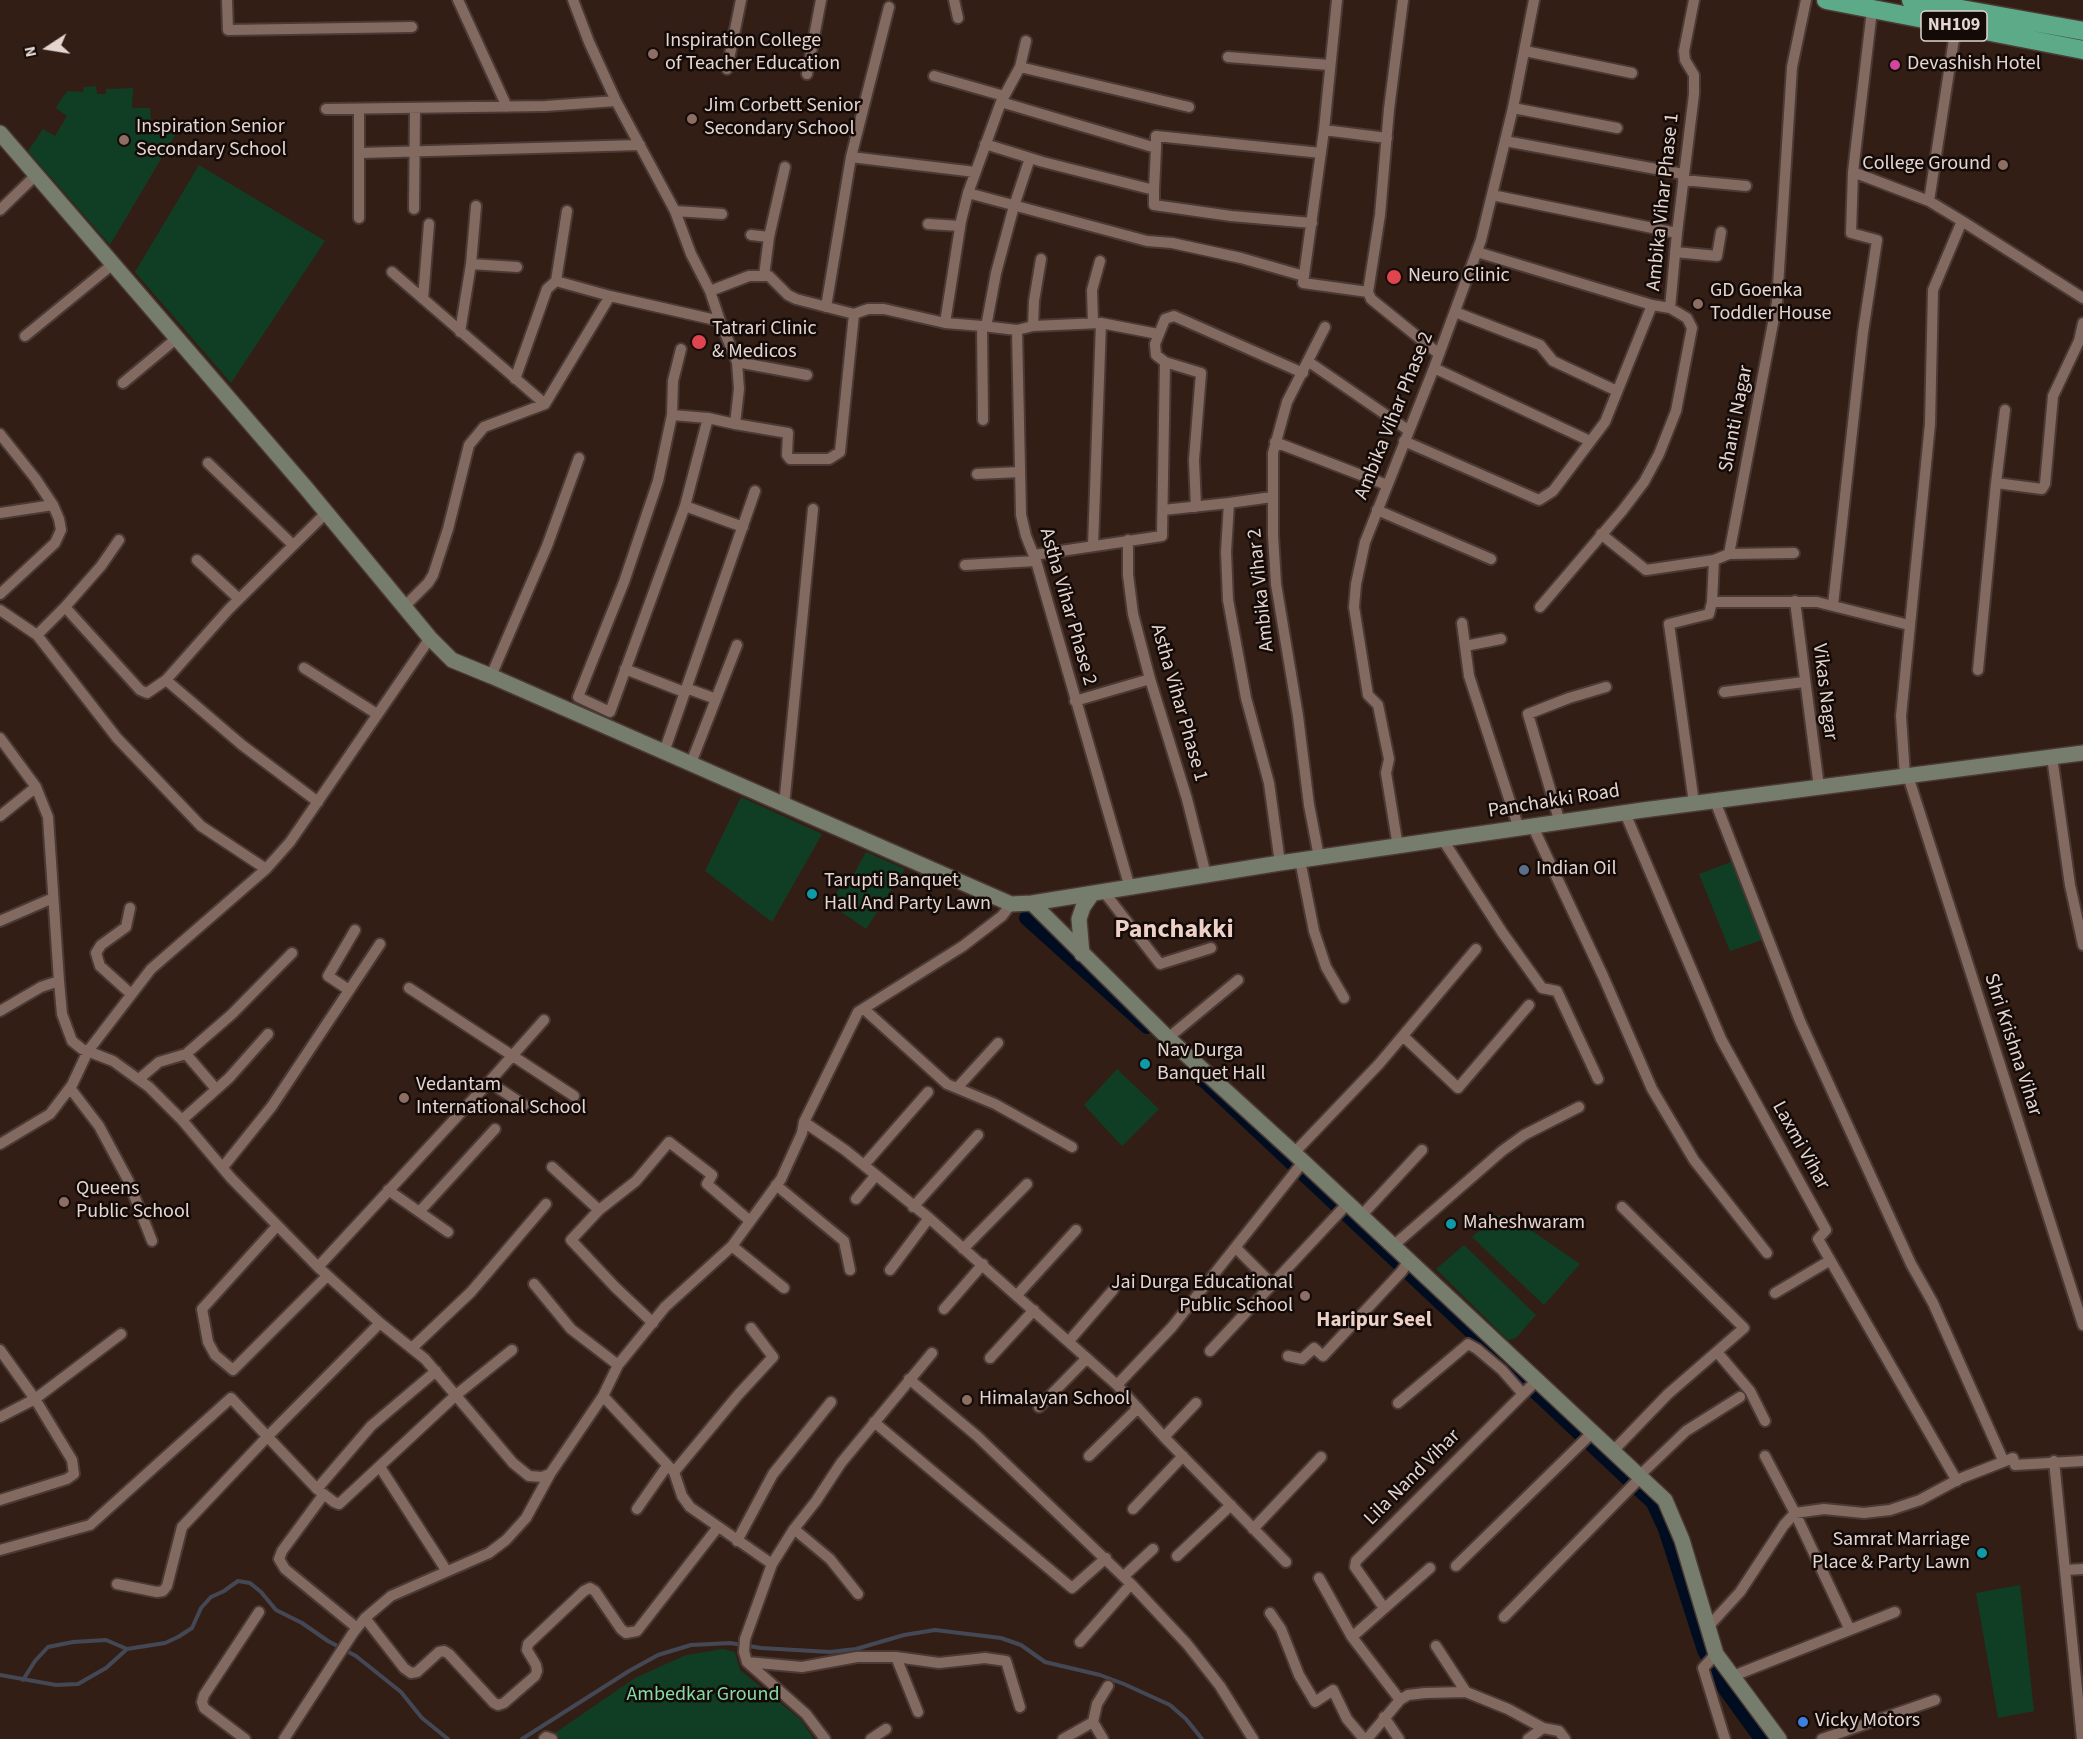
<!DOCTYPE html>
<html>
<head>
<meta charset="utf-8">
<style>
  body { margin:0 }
  #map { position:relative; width:2083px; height:1739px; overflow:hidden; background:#331e16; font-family:"Source Sans 3",sans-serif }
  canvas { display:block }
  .north { position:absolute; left:18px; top:18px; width:60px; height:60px; -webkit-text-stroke:4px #140b08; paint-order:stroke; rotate:258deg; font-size:16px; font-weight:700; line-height:24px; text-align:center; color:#e4d5d0 }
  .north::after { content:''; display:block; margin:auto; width:21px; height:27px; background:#e4d5d0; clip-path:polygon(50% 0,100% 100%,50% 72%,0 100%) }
</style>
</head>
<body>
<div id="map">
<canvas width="2083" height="1739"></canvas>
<div class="north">N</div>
</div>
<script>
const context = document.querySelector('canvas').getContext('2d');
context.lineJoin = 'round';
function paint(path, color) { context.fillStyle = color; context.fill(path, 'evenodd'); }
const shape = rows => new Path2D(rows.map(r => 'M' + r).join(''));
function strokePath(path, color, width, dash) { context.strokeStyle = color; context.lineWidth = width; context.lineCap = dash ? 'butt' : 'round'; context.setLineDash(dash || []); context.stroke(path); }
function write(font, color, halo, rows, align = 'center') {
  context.font = font + ' "Source Sans 3",sans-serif'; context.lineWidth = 5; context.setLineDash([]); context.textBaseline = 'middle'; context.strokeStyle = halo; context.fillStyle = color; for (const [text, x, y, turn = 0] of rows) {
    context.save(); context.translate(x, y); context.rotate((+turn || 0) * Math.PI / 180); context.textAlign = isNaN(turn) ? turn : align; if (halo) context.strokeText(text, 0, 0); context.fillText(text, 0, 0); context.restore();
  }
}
paint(shape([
  [96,86,97,94,106,94,106,89,133,88,132,108,150,108,151,123,164,124,165,120,184,120,110,245,28,151,43,129,55,136,67,116,56,108,62,98,68,91,83,92,84,87],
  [199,165,325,241,231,383,135,272],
  [741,797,822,834,772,922,705,871],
  [866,852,905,869,866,929,830,904,840,888,845,890],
  [1731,862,1762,940,1730,951,1699,874],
  [1117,1069,1159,1109,1122,1146,1084,1105],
  [1499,1215,1511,1224,1515,1219,1580,1264,1544,1305,1472,1237],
  [1464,1245,1536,1315,1516,1338,1508,1340,1436,1269],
  [2020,1585,2034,1711,1998,1718,1976,1593],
  [723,1649,735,1652,740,1670,800,1719,814,1739,561,1739,555,1733,635,1678,686,1655]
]), '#103e25');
strokePath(shape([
  [0,1675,56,1685,78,1684,106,1668,127,1649,165,1643,178,1637,192,1628,201,1608,211,1597,224,1591,238,1581,250,1583,261,1592,276,1610,302,1623,328,1641,356,1656,401,1692,422,1718,448,1739],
  [23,1680,35,1661,48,1647,73,1642,106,1640,127,1649],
  [522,1739,629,1671,658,1655,691,1645,730,1643,761,1648,830,1652,856,1649,904,1635,935,1630,1001,1638,1021,1645,1045,1662,1100,1675,1124,1684,1170,1705,1186,1719,1202,1739]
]), '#444854', 4);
strokePath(shape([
  [1026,918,1147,1027],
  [1203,1080,1653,1503,1665,1529,1704,1650,1724,1688,1761,1739]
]), '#000c1f', 14);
const street = shape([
  [227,0,228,30,412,27],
  [458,0,507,107],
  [573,0,589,42,616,101,675,211,691,254,710,291,720,321,737,362,739,389,735,424,708,418,672,415,658,481,624,582,578,697,610,712,685,506,708,418],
  [954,0,958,18],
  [1337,0,1324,130,1303,283,1368,292],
  [1403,0,1389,109,1380,215,1368,292,1371,299,1439,354],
  [1525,51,1632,73],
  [1228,57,1329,65],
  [1020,67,1189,107],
  [727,69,741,0],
  [807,74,821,0],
  [934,76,1004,96],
  [1001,102,1156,148,1156,136,1321,153],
  [1513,108,1617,128],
  [326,109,546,106,616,101],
  [359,109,359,218],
  [1324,130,1387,138],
  [1505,141,1683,174],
  [985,144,1043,162,1154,190,1154,205,1231,216,1312,223],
  [360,153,640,145],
  [851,157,975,172],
  [1853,172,1872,10],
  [1683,180,1746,186],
  [1154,190,1156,148],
  [968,193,1147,241,1172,243,1241,258,1304,276],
  [1492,195,1677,233],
  [414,209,415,108],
  [0,210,36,175],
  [675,211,722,214],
  [1962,221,2083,298],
  [928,224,960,226],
  [751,235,769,237],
  [1477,252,1652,305,1670,308],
  [1675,252,1717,256,1721,232],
  [471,264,517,267],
  [392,272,545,404],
  [764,276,769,237,785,167],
  [556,281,610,296],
  [710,291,749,276,769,276,788,295,796,299,854,314,868,309,884,309,945,323,982,326,1017,330,1033,326,1101,323,1158,334],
  [423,299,429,224],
  [826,307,851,157,889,7],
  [1455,312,1540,345,1553,361,1617,391],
  [945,323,961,221,968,193,1001,102,1020,67,1026,41],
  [1093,323,1092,290,1100,261],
  [982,326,983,420],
  [1033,326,1034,301,1041,259],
  [986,327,996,273,1014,206,1030,158],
  [1017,330,1021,515,1026,536,1036,561,1130,888],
  [460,332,471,264,476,206],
  [25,336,113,264],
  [737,362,807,375],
  [1309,362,1408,430],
  [1434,368,1590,441],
  [515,379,547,289,556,281,567,211],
  [123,383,177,338],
  [672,415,673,381,681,349],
  [735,424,788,433,787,455,790,459,829,459,840,452,854,314],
  [0,434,35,478,53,505,59,519,61,530,55,543,0,594],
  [1404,441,1539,500,1553,491,1605,422,1652,305],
  [1275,442,1387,485],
  [208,463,293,545],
  [977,474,1020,472],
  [1996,483,2005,410],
  [1229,503,1272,497],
  [685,506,743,527],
  [1196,507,1194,460,1201,373,1165,362,1156,355,1155,344,1165,319,1174,316,1303,373],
  [1163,510,1229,503,1226,552,1228,600,1246,698,1269,783,1280,863],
  [1377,510,1491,559],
  [0,513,53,505],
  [1601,534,1646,570,1714,560],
  [1128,540,1128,575,1133,614,1150,679,1187,799,1206,875],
  [1093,546,1101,323],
  [1729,554,1794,553],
  [1034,555,1162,536,1165,362],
  [197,560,239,599],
  [965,565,1036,561],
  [1795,601,1819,787],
  [1712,602,1817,602,1909,625],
  [1833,605,1863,332,1877,240,1851,233,1853,172,1929,201],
  [65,607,140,690,147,693,166,680,229,609,326,513],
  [404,607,428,583,433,575,448,529,469,445,484,427,545,404,610,296,720,321],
  [1540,607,1622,511,1644,482,1659,454,1676,411,1692,328,1687,318,1670,308,1677,233,1694,94,1694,75,1685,60,1684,51,1694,0],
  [0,610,37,635,117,738,201,826,266,869],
  [1462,623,1469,676,1519,829],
  [37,635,65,607,101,566,119,540],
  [1465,646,1501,639],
  [304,668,377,714],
  [625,669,684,692],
  [1978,670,1996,483,2042,489,2045,484,2053,396,2079,341,2083,323],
  [491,676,547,546,579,458],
  [166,680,242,745,318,802],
  [686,688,716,699],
  [1724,692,1804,682],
  [1075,701,1150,679],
  [0,738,36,787,48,817,59,981,62,1014,72,1041,82,1049,113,1061,149,1087,182,1120,231,1178,318,1267,380,1323,425,1359,513,1463,529,1476,542,1477,550,1474],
  [664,752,755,491],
  [2052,757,2070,885,2083,945],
  [691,763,737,645],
  [1905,776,1901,716,1930,424,1933,290,1962,221,1929,201,1956,26],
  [1908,776,2083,1325],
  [1715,801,1800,1021,1911,1264,1933,1303,2003,1460],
  [1694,803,1669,624,1709,614,1712,602,1714,560,1729,554,1777,302,1792,67,1806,0],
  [784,806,813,509],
  [1625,813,1721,1039,1826,1230,1818,1239,1957,1481],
  [0,816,36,787],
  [1560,823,1528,714,1569,698,1606,687],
  [1533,827,1603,976,1652,1089,1694,1160,1767,1253],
  [1443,840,1502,932,1542,988,1557,991,1598,1079],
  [1398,847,1386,773,1389,759,1378,705,1368,695,1354,607,1356,584,1365,542,1434,368,1481,240,1513,108,1534,0],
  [1319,857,1309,805,1298,716,1276,584,1273,535,1273,453,1287,402,1325,327],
  [1300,860,1314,931,1326,967,1344,998],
  [1104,892,1160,964,1211,948],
  [130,908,126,927,101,945,96,953,100,966,131,994],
  [0,921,53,898],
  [409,988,574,1096],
  [349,990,328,976,355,930],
  [864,1009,947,1084,995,1104,1072,1147],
  [0,1011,41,987,59,981],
  [1403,1036,1458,1088,1529,1005],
  [1168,1038,1238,980],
  [186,1054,216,1089],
  [139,1079,159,1062,186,1054,232,1014,292,953],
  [489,1082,524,1105],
  [70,1088,99,1126,128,1180,152,1241],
  [957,1088,998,1043],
  [182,1120,229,1078,268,1034],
  [804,1122,845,1150,929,1218,1117,1385,1164,1437,1286,1562],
  [0,1144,50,1114,72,1085,88,1051,151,969,266,869,290,842,430,638],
  [1294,1153,1379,1064,1476,949],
  [864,1165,928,1092],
  [223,1167,272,1106,380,944],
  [552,1167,599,1210,571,1240,615,1287,653,1323],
  [776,1185,844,1241,850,1270],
  [388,1190,448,1232],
  [856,1199,876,1175],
  [913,1207,978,1135],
  [599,1210,636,1181,669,1142,712,1175,707,1184,750,1221],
  [420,1211,495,1129],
  [1361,1216,1422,1150],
  [277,1226,202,1309,208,1342,215,1355,233,1370,327,1276],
  [732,1246,784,1288],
  [1393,1246,1502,1151,1524,1135,1579,1107],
  [1236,1248,1273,1285],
  [963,1249,1027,1184],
  [318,1267,489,1082,544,1020],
  [890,1270,929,1218],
  [534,1284,571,1329,618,1365],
  [1775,1293,1829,1261],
  [1017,1295,1076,1230],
  [944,1309,983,1264],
  [1069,1341,1113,1290],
  [412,1348,471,1292,546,1204],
  [0,1350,35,1399,72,1460,74,1474,67,1479,0,1500],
  [1210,1351,1348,1203],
  [1717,1352,1750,1391,1765,1421],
  [1288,1356,1302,1359,1314,1348,1323,1356,1402,1271,1409,1260],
  [990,1358,1034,1310],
  [909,1379,977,1436,1131,1584,1187,1644,1220,1686,1253,1739],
  [1117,1385,1172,1327,1303,1162],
  [603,1396,674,1472,682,1496,690,1507,772,1564],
  [1398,1403,1468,1344,1477,1349,1502,1370,1523,1394],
  [1039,1407,1087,1358],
  [0,1417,35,1399,121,1334],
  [874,1422,1072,1588,1106,1558],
  [1164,1437,1196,1403],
  [1613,1451,1668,1394,1744,1328,1622,1207],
  [1089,1456,1138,1408],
  [1765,1456,1795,1513,1850,1630],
  [2054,1461,2082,1739],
  [380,1467,446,1570],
  [674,1472,738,1395,773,1357,751,1328],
  [1639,1476,1686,1431,1740,1397],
  [317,1489,371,1426,436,1371],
  [324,1494,282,1551,279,1559,285,1569,357,1628],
  [637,1509,667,1466],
  [1133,1509,1183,1456],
  [794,1529,830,1559,858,1594],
  [1253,1529,1321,1457],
  [737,1541,773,1474,831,1402],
  [0,1550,90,1525,231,1398,317,1489,334,1502,339,1504,456,1395,512,1350],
  [1177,1556,1231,1505],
  [1456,1566,1593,1432],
  [2065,1570,2083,1569],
  [1124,1576,1153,1549],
  [1319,1578,1352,1637,1400,1700],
  [117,1584,157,1592,163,1591,167,1586,182,1527,268,1436,380,1323],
  [1384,1608,1355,1567,1356,1561,1536,1381],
  [1270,1613,1281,1629,1299,1675,1315,1702,1333,1690,1347,1719,1364,1739],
  [1504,1617,1641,1477],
  [365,1618,404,1668,411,1673,417,1672,439,1652,444,1651,449,1654,494,1703,498,1705,504,1703,535,1676,537,1671,536,1665,527,1650,528,1644,584,1591,590,1588,595,1591,621,1629,626,1633,637,1631,718,1527],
  [1708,1627,1740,1592,1784,1525,1795,1513,1824,1509,1864,1513,1890,1510,1920,1500,1959,1479,2013,1458,2015,1465,2083,1461],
  [1352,1637,1430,1568],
  [1080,1642,1131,1584],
  [1436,1646,1466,1692],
  [1716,1654,1703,1668,1725,1739],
  [896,1657,918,1712],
  [747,1662,802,1667,857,1657,896,1657,939,1663,985,1658,1006,1661,1020,1707],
  [1733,1676,1895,1612],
  [1384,1717,1399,1739],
  [1093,1722,1103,1739],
  [245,1739,204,1708,202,1702,204,1695,259,1612],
  [284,1739,353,1633,365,1618,391,1596,489,1553,506,1540,526,1518,550,1474,603,1396,618,1365,665,1307,732,1246,781,1179,802,1133,804,1122,858,1012,963,946,1002,916,1011,904],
  [544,1739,546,1737,552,1739],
  [825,1739,806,1714,747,1662,744,1652,745,1639,772,1564,794,1529,816,1501,841,1463,932,1353],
  [871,1739,886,1729],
  [1063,1739,1093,1722,1097,1704,1108,1686],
  [1367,1739,1400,1700,1408,1695,1425,1693,1466,1692,1508,1709,1543,1728,1559,1731,1565,1739],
  [1528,1739,1543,1728],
  [1822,1739,1935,1700]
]);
const secondary = shape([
  [0,133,306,488,430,638,452,660,491,676,1011,904,1032,903,1280,863,1643,810,2083,753],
  [1032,903,1168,1038,1294,1153,1665,1500,1682,1540,1716,1654,1779,1739],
  [1082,954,1079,919,1083,907,1092,894]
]);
const highway = shape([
  [1826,0,2083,50],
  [1911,0,2083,31]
]);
strokePath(street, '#4a3934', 14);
strokePath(secondary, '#4a3934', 18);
strokePath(highway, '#4a3934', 21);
strokePath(street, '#836a61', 10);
strokePath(secondary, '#777d6c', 15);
strokePath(highway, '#5caa87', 18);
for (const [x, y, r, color] of [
  [653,54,6,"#8d6e63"],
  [1895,65,6,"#d1479c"],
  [692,119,6,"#8d6e63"],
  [124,140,6,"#8d6e63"],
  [2003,165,6,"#8d6e63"],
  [1394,277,8,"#e0444e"],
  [1698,304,6,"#8d6e63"],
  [699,342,8,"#e0444e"],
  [1524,870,6,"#5c6f8a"],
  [812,894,6,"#0f9aa8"],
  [1145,1064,6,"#0f9aa8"],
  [404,1098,6,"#8d6e63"],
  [64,1202,6,"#8d6e63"],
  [1451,1224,6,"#0f9aa8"],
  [1305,1296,6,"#8d6e63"],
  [967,1400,6,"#8d6e63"],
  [1982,1553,6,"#0f9aa8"],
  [1803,1722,6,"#3f7fe0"]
]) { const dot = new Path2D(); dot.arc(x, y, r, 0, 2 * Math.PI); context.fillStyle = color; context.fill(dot); strokePath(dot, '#140b08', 2); }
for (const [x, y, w] of [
  [1954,26,66]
]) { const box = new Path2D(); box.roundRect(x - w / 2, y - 15, w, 30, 4.5); context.fillStyle = '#140b08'; context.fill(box); strokePath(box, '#e4d5d0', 1.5); }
write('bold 18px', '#e4d5d0', null, [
  ["NH109",1954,26]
]);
write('20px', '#e4d5d0', '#140b08', [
  ["Inspiration College",665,42],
  ["of Teacher Education",665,65],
  ["Devashish Hotel",1907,65],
  ["Jim Corbett Senior",704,107],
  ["Secondary School",704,130],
  ["Inspiration Senior",136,128],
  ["Secondary School",136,151],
  ["College Ground",1991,165,"right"],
  ["Neuro Clinic",1408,277],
  ["GD Goenka",1710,292],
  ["Toddler House",1710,315],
  ["Tatrari Clinic",712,330],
  ["& Medicos",712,353],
  ["Indian Oil",1536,870],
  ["Tarupti Banquet",824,882],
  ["Hall And Party Lawn",824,905],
  ["Nav Durga",1157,1052],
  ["Banquet Hall",1157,1075],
  ["Vedantam",416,1086],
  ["International School",416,1109],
  ["Queens",76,1190],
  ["Public School",76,1213],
  ["Maheshwaram",1463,1224],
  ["Jai Durga Educational",1293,1284,"right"],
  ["Public School",1293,1307,"right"],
  ["Himalayan School",979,1400],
  ["Samrat Marriage",1970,1541,"right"],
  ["Place & Party Lawn",1970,1564,"right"],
  ["Vicky Motors",1815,1722]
], 'left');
write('20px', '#e4d5d0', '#140b08', [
  ["Ambika Vihar Phase 1",1664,202,-84],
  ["Ambika Vihar Phase 2",1395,416,-68],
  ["Shanti Nagar",1737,419,-79],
  ["Ambika Vihar 2",1262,590,-96],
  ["Astha Vihar Phase 2",1067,607,74],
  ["Vikas Nagar",1824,692,83],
  ["Astha Vihar Phase 1",1178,703,74],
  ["Panchakki Road",1554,802,-9],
  ["Shri Krishna Vihar",2012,1045,72],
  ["Laxmi Vihar",1800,1146,61],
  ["Lila Nand Vihar",1413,1478,-45]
]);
write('20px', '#85dca5', '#140b08', [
  ["Ambedkar Ground",703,1696]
]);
write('bold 21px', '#edd1c6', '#140b08', [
  ["Haripur Seel",1374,1321]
]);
write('bold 26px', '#edd1c6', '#140b08', [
  ["Panchakki",1174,931]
]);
</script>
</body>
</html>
